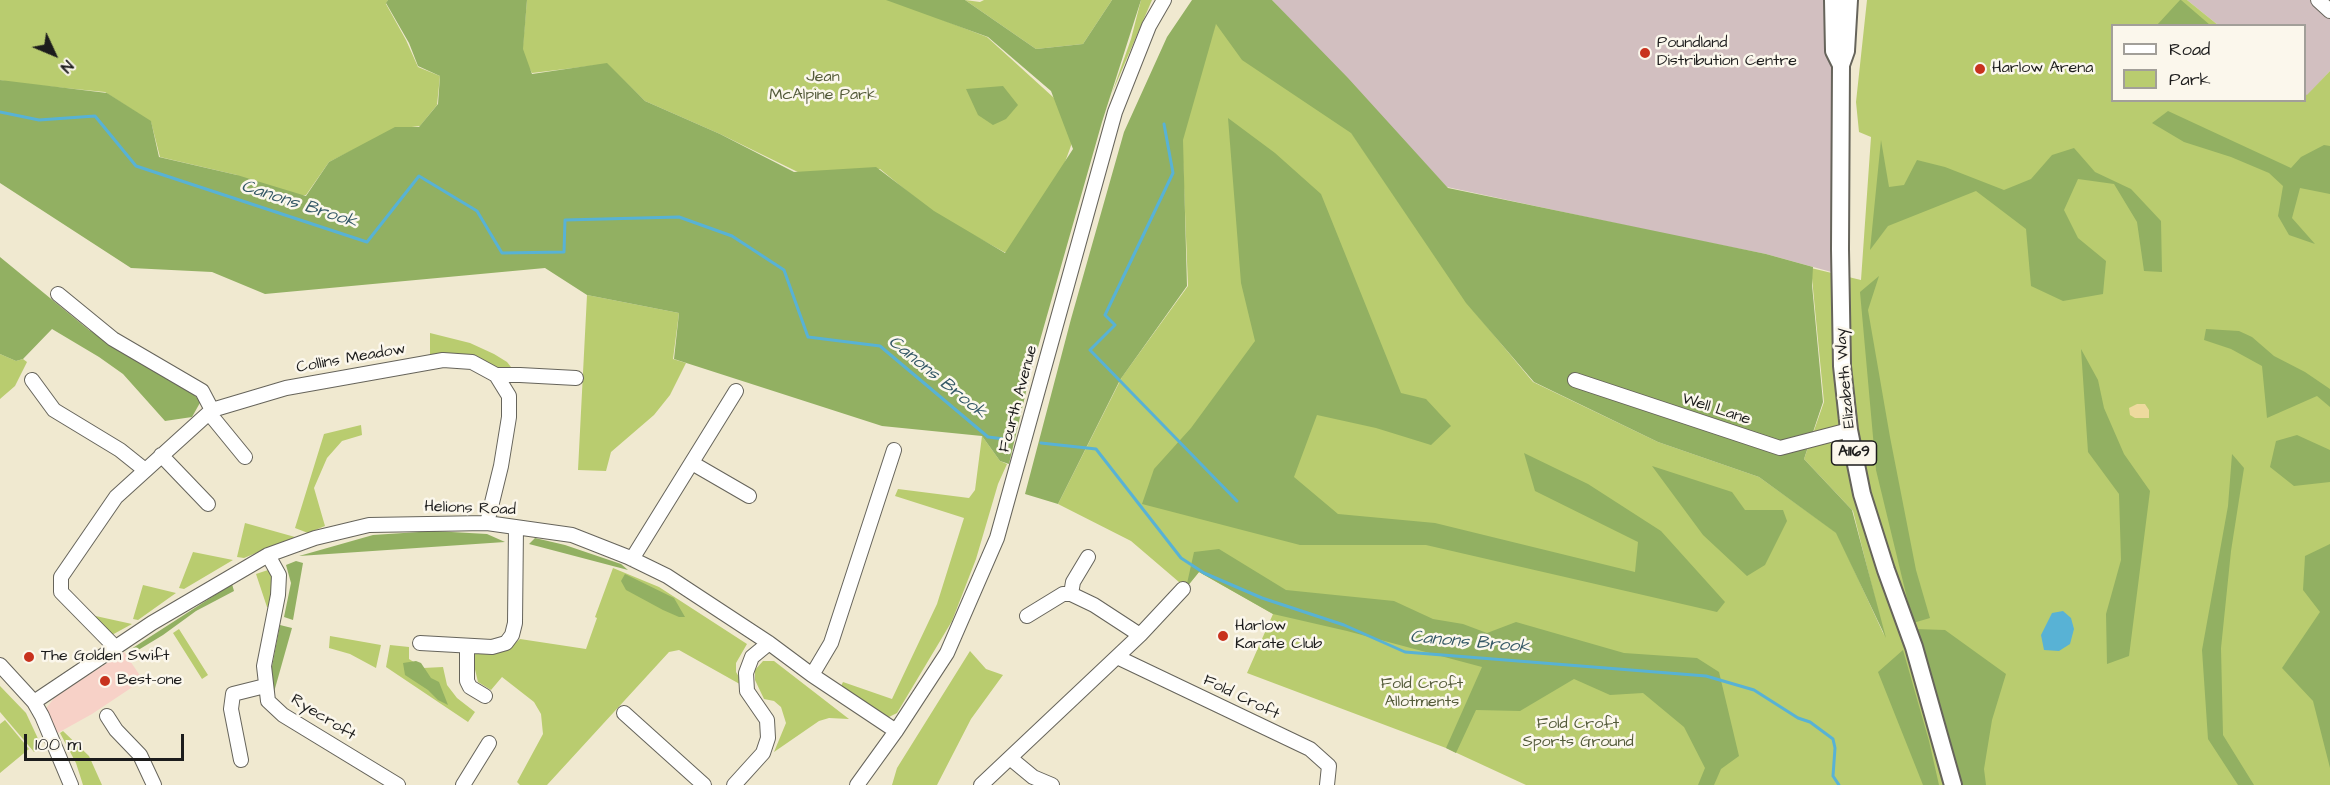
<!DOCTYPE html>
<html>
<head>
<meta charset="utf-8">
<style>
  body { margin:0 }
  #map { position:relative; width:2330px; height:785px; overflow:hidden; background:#f0e9d0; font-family:"Architects Daughter",sans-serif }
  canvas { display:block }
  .legend { position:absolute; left:2111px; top:24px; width:195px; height:78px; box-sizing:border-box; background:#fbf7ec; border:2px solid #a29f99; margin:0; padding:8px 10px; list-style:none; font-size:18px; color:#1c1c1c }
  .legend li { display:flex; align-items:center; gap:12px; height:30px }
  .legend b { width:30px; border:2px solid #a29f99 }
  .north { position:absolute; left:24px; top:24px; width:60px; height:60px; -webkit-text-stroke:4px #fbf7ec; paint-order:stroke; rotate:134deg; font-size:16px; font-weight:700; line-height:24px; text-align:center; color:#1c1c1c }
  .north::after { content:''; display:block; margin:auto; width:21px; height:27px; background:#1c1c1c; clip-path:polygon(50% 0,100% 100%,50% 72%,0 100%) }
  .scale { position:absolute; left:24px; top:734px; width:160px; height:27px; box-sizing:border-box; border:3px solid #1c1c1c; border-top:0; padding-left:8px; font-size:18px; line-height:21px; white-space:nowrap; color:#1c1c1c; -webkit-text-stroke:4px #fbf7ec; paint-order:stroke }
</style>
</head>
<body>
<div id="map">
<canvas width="2330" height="785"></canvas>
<ul class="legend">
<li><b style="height:8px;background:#fff"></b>Road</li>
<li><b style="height:16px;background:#b9cc6f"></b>Park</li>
</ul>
<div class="north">N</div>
<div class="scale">100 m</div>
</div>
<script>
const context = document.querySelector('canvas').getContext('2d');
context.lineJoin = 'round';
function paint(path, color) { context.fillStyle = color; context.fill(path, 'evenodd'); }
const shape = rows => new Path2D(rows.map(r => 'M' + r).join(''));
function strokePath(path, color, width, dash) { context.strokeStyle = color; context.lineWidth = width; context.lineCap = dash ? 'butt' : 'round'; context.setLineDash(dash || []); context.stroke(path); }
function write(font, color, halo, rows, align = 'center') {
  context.font = font + ' "Architects Daughter",sans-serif'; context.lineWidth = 5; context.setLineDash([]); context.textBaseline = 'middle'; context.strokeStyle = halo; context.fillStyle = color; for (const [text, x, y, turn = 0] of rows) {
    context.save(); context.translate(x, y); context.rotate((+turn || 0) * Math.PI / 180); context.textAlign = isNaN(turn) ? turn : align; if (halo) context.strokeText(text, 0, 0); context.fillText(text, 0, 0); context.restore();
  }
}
paint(shape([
  [124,652,143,680,92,714,56,734,43,712,55,697]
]), '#f7d1c7');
paint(shape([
  [1272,0,1846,0,1835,273,1766,254,1670,235,1447,187],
  [2187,0,2318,0,2330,11,2330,71,2307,96,2304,94,2304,26,2218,25]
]), '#d2bfc0');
paint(shape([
  [0,0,388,0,386,4,406,40,418,67,440,76,437,105,420,126,395,129,329,162,306,195,266,198,250,196,237,175,160,157,151,122,105,92,14,83,0,80],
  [527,0,891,0,987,37,1064,107,1076,132,1061,173,1023,256,1004,252,935,214,880,169,808,177,720,134,645,101,607,64,532,73,522,55],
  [965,0,980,2,984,0,1112,0,1083,44,1036,49],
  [1141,0,1152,0,1112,93,1131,39],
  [1867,0,2187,0,2218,25,2112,26,2112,100,2304,100,2305,94,2307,95,2330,71,2330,785,1526,785,1446,748,1247,673,1273,614,1199,572,1186,588,1131,541,1058,504,1122,377,1188,286,1182,137,1216,22,1351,132,1468,304,1533,382,1658,442,1759,477,1837,533,1884,635,1853,511,1804,459,1824,402,1811,268,1861,280,1871,137,1859,132,1856,102],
  [587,295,679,313,673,359,686,363,670,395,654,415,611,452,606,471,578,470],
  [430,333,470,343,494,354,507,362,515,372,430,357],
  [0,354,16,361,23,359,27,362,15,386,0,399],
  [361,425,362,435,342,441,327,458,314,488,325,526,308,533,295,528,324,434],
  [982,436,1000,461,1007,464,998,484,976,559,952,621,897,713,887,718,841,686,843,682,892,699,937,604,964,518,895,496,898,489,969,498,975,490],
  [245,523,295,537,244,558,237,557],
  [193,552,233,560,184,589,179,588],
  [613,568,659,587,747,644,736,663,736,672,745,687,679,650,669,652,547,785,520,785,517,782,543,734,541,714,534,702,502,677,491,690,478,682,473,661,476,650,512,646,520,639,586,649,597,618,595,617],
  [268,570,273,579,272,609,267,607,256,574],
  [143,585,176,593,138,620,133,619],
  [91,615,132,624,110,636],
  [179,629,208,675,202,679,173,633],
  [330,636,381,645,376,668,350,654,329,648],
  [390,645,409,647,409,659,423,668,443,667,447,685,457,698,475,712,468,722,386,667],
  [970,651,986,669,1003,675,971,719,937,785,892,785,897,768],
  [763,661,774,661,849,719,829,718,819,721,774,752,786,723,781,707,774,701,764,699,755,680,755,670],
  [0,686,26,713,41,745,34,752,0,712],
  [5,720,29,749,0,773,0,724],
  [63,731,89,756,102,785,83,785,76,763,60,733]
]), '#b9cc6f');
paint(shape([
  [388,0,527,0,523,49,532,74,607,63,645,101,720,134,794,172,876,167,934,211,1005,253,1073,149,1051,91,988,37,886,0,965,0,1036,49,1083,44,1112,0,1141,0,1102,122,1029,379,1009,464,1000,461,982,436,882,426,674,359,679,313,587,295,545,268,265,294,212,272,131,268,0,183,0,80,107,93,151,121,159,157,237,175,306,196,329,162,395,127,419,127,438,104,440,76,418,66,409,43,386,3],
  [1192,0,1272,0,1348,78,1448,188,1766,254,1813,267,1812,285,1823,402,1804,459,1852,510,1886,638,1836,533,1759,477,1658,442,1534,382,1466,303,1351,133,1242,60,1216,24,1183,140,1187,286,1120,380,1058,504,1025,494,1071,319,1124,132,1167,37],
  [2180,0,2181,0,2210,25,2157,25],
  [1003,86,1018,105,1006,119,993,125,978,115,966,89],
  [2168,111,2291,168,2301,157,2324,145,2330,146,2330,194,2300,188,2292,218,2315,244,2289,235,2278,216,2283,186,2269,173,2231,157,2184,142,2152,123],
  [1228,118,1275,153,1321,194,1401,393,1426,399,1451,426,1431,445,1376,428,1317,415,1294,477,1338,514,1435,523,1635,572,1638,542,1535,491,1524,453,1588,484,1661,531,1725,602,1717,612,1426,545,1300,545,1142,504,1154,469,1191,428,1255,341,1241,283],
  [1881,140,1889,187,1904,185,1917,160,1945,167,2004,190,2031,179,2052,155,2074,148,2095,172,2131,189,2161,221,2162,272,2144,271,2137,222,2114,184,2078,179,2064,210,2078,238,2106,261,2103,294,2063,301,2031,286,2026,229,1976,191,1888,226,1870,250],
  [0,257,89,330,168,373,201,401,192,417,165,421,123,374,99,357,52,329,23,359,16,361,0,354],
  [1879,276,1868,310,1890,437,1916,570,1930,618,1913,623,1876,470,1860,292],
  [2206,329,2239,331,2252,337,2274,356,2305,372,2330,389,2330,407,2317,396,2267,418,2262,366,2231,349,2204,340],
  [2081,349,2098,380,2104,408,2124,454,2150,491,2129,656,2107,664,2106,614,2121,560,2119,494,2088,452],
  [2297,435,2330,450,2330,482,2294,486,2270,467,2276,441],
  [2232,454,2244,468,2231,551,2221,648,2223,735,2254,785,2238,785,2208,739,2202,650,2228,506],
  [1652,466,1732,492,1745,510,1783,510,1787,521,1765,565,1747,576,1703,535],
  [434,531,487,534,505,542,299,556,373,535],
  [535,538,565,545,621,564,628,570,529,544],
  [2330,544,2330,768,2313,701,2282,668,2320,612,2303,590,2305,556],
  [1219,549,1286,590,1394,601,1433,619,1463,624,1487,633,1516,622,1624,653,1697,658,1719,672,1739,756,1721,769,1714,785,1698,785,1705,768,1684,727,1643,693,1610,695,1574,679,1520,711,1476,710,1456,753,1446,748,1482,667,1347,631,1273,614,1199,572,1186,588,1194,552],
  [296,561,303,563,293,620,284,617,291,583,286,565],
  [625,574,674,598,685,617,679,617,663,610,626,590,621,581],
  [232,584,234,591,196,611,163,635,130,655,128,651],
  [280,625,292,628,274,692,269,682],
  [1915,629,1945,630,2006,674,1992,720,1984,769,1986,785,1959,785,1948,736],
  [1903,650,1929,741,1939,785,1923,785,1878,672],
  [416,661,421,663,431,678,439,682,448,705,438,700,428,690,405,675,403,663]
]), '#92b062');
paint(shape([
  [2137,404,2145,404,2149,410,2149,418,2135,418,2130,415,2129,408]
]), '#eeda9e');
paint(shape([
  [2063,611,2071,618,2074,629,2070,644,2059,651,2044,650,2041,635,2052,613]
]), '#58b2d5');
strokePath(shape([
  [0,112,39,120,95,116,136,166,367,242,419,176,477,211,502,253,564,252,565,220,679,217,732,236,784,270,808,337,880,346,988,437,1004,439],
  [1164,124,1173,173,1105,315,1115,325,1090,350,1237,501],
  [1041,443,1096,449,1181,558,1204,573,1262,598,1344,625,1405,652,1706,676,1754,690,1798,718,1810,722,1833,739,1835,748,1833,776,1839,785]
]), '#58b2d5', 3);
const minor = shape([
  [2318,0,2330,11],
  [58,294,113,339,202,391,212,410],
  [496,375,520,375,576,378],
  [32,380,54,410,120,450,145,470],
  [1575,380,1780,448,1849,430],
  [209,413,245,457],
  [161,455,208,504],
  [692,463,749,496],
  [268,555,279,575,278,595,264,666,268,701,283,715,398,785],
  [632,559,736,391],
  [1071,594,1073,582,1088,557],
  [1027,616,1063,594,1071,594,1094,605,1140,635],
  [420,643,492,647,506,643,512,635,515,623,516,527],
  [467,646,467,681,470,687,485,696],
  [115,647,61,592,61,577,116,497,212,410,286,388,443,360,472,362,496,375,509,396,509,417,501,466,487,523],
  [1117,657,1310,749,1329,766,1327,785],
  [0,665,34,702,42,716,71,785],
  [812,675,831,643,894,450],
  [34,702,152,623,268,555,315,538,369,525,487,523,572,535,628,557,667,576,769,643,812,675,896,731],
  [624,713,704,785],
  [107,716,116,730,140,755,154,785],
  [1010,758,1033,777,1052,785],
  [241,760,231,709,233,694,265,686],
  [463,785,489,743],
  [734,785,763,753,768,738,767,720,747,691,746,673,752,657,769,643],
  [857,785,896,731,947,653,997,538,1115,112,1149,26,1164,0],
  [981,785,1140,635,1183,589]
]);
const major = shape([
  [1833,0,1834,51,1841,65],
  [1849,0,1846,51,1841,65,1840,249,1842,366,1849,430,1862,494,1886,570,1914,647,1953,785]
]);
strokePath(minor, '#66645b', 16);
strokePath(major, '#66645b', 20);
strokePath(minor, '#fff', 14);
strokePath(major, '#fff', 16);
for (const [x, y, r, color] of [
  [1645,53,6,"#c8321e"],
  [1980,69,6,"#c8321e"],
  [1223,636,6,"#c8321e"],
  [29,657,6,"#c8321e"],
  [105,681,6,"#c8321e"]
]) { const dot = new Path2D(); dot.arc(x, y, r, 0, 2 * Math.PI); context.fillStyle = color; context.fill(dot); strokePath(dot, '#fbf7ec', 2); }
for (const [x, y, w] of [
  [1854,453,45]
]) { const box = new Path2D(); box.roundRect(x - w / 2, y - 12, w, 24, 4.5); context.fillStyle = '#fbf7ec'; context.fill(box); strokePath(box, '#1c1c1c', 1.5); }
write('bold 15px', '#1c1c1c', null, [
  ["A1169",1854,453]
]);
write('16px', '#1c1c1c', '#fbf7ec', [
  ["Poundland",1657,44],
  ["Distribution Centre",1657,62],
  ["Harlow Arena",1992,69],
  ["Harlow",1235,627],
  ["Karate Club",1235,645],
  ["The Golden Swift",41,657],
  ["Best-one",117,681]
], 'left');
write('16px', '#535a39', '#fbf7ec', [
  ["Jean",823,78],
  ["McAlpine Park",823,96],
  ["Fold Croft",1422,685],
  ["Allotments",1422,703],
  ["Fold Croft",1578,725],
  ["Sports Ground",1578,743]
]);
write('16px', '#1c1c1c', '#fbf7ec', [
  ["Collins Meadow",351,359,-10],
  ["Elizabeth Way",1846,378,-95],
  ["Fourth Avenue",1019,399,-75],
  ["Well Lane",1716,410,18],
  ["Helions Road",470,509,2],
  ["Fold Croft",1241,698,26],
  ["Ryecroft",323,718,32]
]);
write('italic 18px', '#345866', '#fbf7ec', [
  ["Canons Brook",299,205,18],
  ["Canons Brook",937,378,39],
  ["Canons Brook",1470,643,5]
]);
</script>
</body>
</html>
